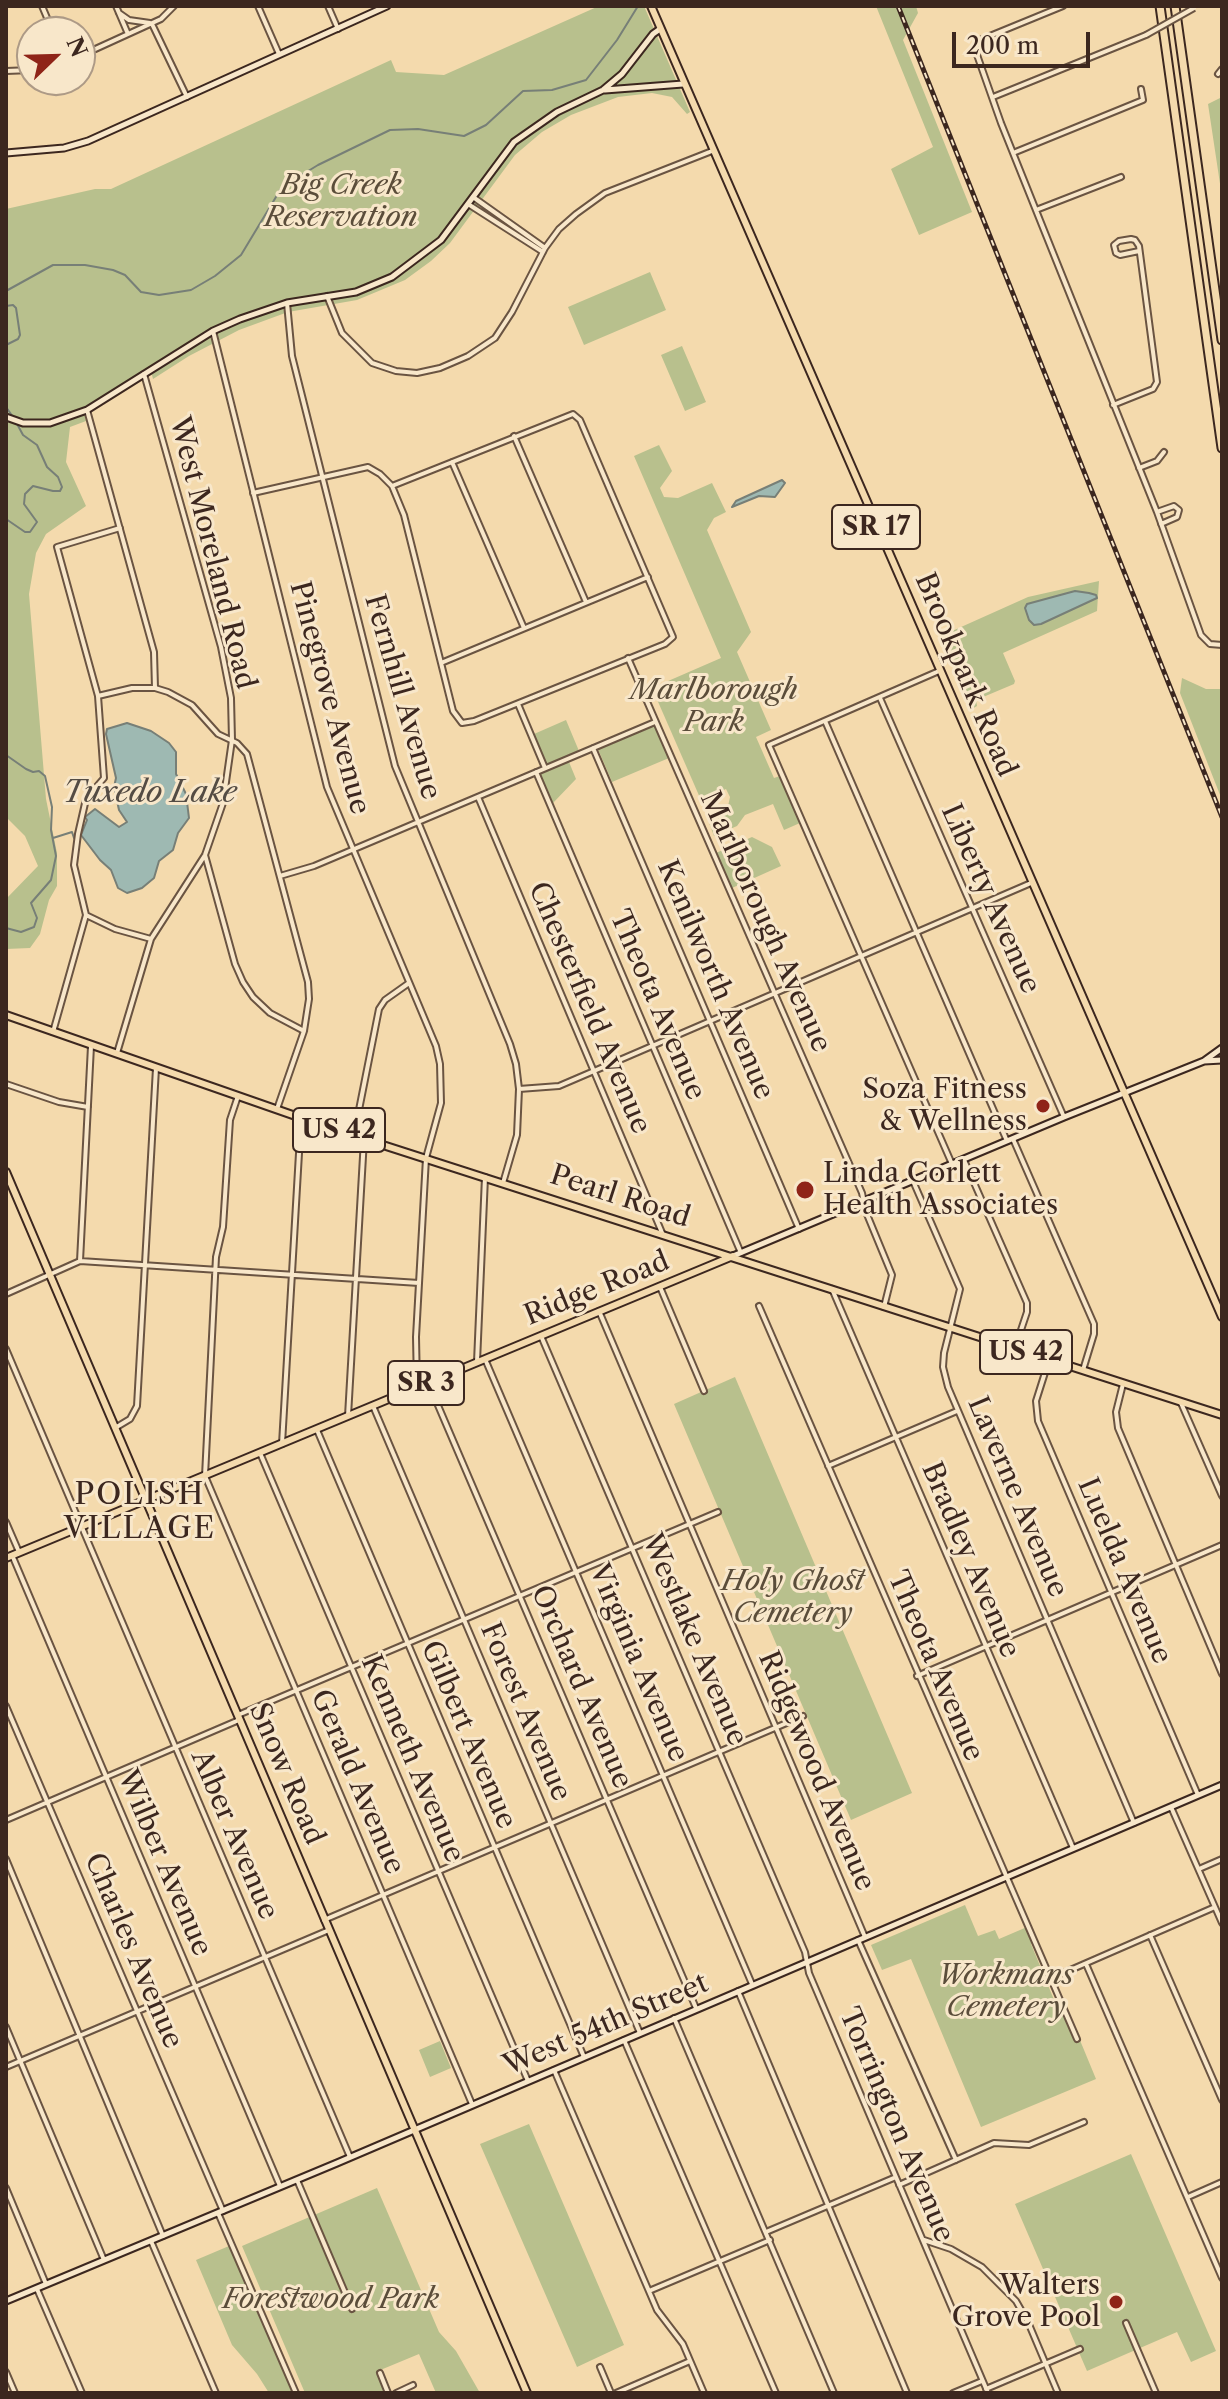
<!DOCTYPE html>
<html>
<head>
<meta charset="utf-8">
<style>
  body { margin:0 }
  #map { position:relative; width:1228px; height:2399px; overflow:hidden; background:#f4daad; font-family:"Libre Caslon Text",serif }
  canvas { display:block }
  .frame { position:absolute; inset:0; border:8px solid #3c271f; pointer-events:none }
  .north { position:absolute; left:16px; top:16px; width:80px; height:80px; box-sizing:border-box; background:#f8e7ca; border:2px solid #ad9a86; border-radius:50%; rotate:67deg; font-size:22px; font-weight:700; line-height:32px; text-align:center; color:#3c271f }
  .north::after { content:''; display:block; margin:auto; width:28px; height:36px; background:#8f2418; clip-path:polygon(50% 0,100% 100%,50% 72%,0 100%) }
  .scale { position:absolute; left:952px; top:32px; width:138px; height:36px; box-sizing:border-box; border:4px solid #3c271f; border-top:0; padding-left:10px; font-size:24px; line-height:28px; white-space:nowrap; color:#3c271f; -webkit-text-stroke:6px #f8e7ca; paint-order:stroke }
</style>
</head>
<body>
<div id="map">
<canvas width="1228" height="2399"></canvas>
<div class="frame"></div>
<div class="north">N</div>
<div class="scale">200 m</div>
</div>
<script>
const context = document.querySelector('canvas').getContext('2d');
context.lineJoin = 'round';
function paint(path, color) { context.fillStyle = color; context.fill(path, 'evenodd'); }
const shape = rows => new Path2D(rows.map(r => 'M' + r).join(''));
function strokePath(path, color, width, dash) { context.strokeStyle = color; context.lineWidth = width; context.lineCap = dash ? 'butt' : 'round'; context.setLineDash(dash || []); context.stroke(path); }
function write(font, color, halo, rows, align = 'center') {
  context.font = font + ' "Libre Caslon Text",serif'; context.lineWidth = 6; context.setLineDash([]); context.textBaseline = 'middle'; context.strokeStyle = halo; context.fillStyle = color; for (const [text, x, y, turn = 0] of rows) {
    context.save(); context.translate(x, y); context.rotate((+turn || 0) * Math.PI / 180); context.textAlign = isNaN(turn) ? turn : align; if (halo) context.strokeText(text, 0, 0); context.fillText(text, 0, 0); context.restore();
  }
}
paint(shape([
  [599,6,644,6,690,112,687,114,672,97,652,93,618,97,571,115,542,132,515,155,450,243,431,261,405,280,357,300,288,312,239,330,189,356,153,379,151,371,84,413,86,421,70,427,66,462,86,506,46,534,36,553,29,594,46,799,57,853,57,886,49,900,40,934,30,948,6,949,6,899,38,866,25,836,6,817,6,209,95,189,111,189,391,60,396,72,444,75],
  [876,6,916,6,918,13,903,40,972,212,919,235,891,169,933,147],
  [1222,97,1222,197,1208,104],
  [650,272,666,310,584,345,568,307],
  [682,346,706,402,685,411,661,355],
  [659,445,672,471,660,488,664,497,678,498,712,483,726,512,714,518,707,530,751,632,737,652,771,730,756,737,774,778,780,776,800,823,784,830,773,804,745,815,737,826,714,836,708,820,727,811,730,797,726,789,701,800,652,688,721,658,634,456],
  [1099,581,1097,611,1003,653,1015,681,1014,684,976,700,977,706,972,709,941,636,1028,597],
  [1182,678,1206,689,1222,689,1222,800,1180,693],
  [566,720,579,751,547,765,534,734],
  [654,725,669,758,612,782,598,749],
  [569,762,576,779,553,803,540,773],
  [752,837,772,847,781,866,732,888,716,853],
  [735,1377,912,1793,851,1820,674,1404],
  [965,1905,978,1936,995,1930,999,1939,1027,1927,1034,1942,1031,1944,1057,2007,1065,2004,1096,2079,981,2127,911,1959,882,1970,871,1945],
  [440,2041,451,2068,430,2077,419,2050],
  [529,2124,624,2345,577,2367,480,2144],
  [1131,2154,1216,2351,1191,2362,1177,2332,1087,2371,1015,2204],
  [377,2188,439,2332,456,2351,480,2393,436,2393,419,2354,378,2371,386,2392,384,2393,305,2393,242,2246],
  [229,2246,287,2378,293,2393,269,2393,257,2374,232,2345,196,2260]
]), '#b8c08d');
const water = shape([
  [782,480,785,483,775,497,759,496,732,507,736,501,782,480],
  [1075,591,1089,593,1096,595,1097,598,1041,624,1034,625,1029,620,1025,608,1027,604,1075,591],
  [127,723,151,731,169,743,176,752,176,774,186,794,189,818,178,833,173,850,159,861,154,878,142,888,127,893,118,888,111,870,100,860,81,835,87,820,85,817,95,809,119,827,127,822,119,810,114,787,116,778,106,734,107,729,127,723]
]);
paint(water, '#9eb9b2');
strokePath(water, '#777f77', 2);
strokePath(shape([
  [6,291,53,265,85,265,113,270,125,275,141,292,159,295,191,290,215,276,241,255,282,187,318,165,390,130,418,129,464,136,486,125,523,91,552,90,586,80,617,40,638,6],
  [6,306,13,305,16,308,20,335,18,339,6,345],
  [6,407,13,417],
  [6,519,25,532,30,532,37,522,24,504,25,494,33,486,53,491,60,491,62,487,58,477,47,467,37,445,23,435,16,422],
  [6,755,26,769,33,772,39,771,45,776,52,807,51,830,56,856,51,880,31,903,37,918,34,927,21,932,6,928],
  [53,838,72,832,74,838]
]), '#777f77', 2);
const street = shape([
  [42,6,53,32],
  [116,6,128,34],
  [258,6,279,54],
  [328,6,338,29],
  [1063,6,980,40,976,44,976,52,1001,123,1157,512,1201,635,1210,644,1222,645],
  [119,13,129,20,150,23],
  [152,24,187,97],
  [80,56,161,19,174,6],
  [6,71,32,70],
  [1218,74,1222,69],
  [993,97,1146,35],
  [1013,153,1143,100,1141,89],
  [473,197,545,248],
  [468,204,543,252],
  [1036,210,1121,177],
  [327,296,342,333,372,363,396,371,417,373,440,368,468,356,495,338,512,312,545,248,559,229,576,214,605,193,712,151],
  [287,303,292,356,395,766,510,1044,516,1064,519,1089,517,1135,503,1183],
  [213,331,327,787,436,1046,440,1064,441,1103,426,1158,416,1337,417,1386],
  [1113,405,1153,389,1157,382,1139,246,1135,240,1131,239,1119,241,1114,245,1116,253,1120,255,1139,251],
  [87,410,154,652,155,688],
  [514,436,586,602],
  [452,462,524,628],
  [1139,468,1157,461,1164,452],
  [253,493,368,467,380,474,392,486,404,515,453,711,462,723,474,721,665,644,673,637,580,420,573,414,392,486],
  [1157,512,1174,506,1179,510,1177,517,1161,524],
  [628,658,862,1193,866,1212,892,1275,884,1307],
  [441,663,648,577],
  [939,671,769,745,952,1164],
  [98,696,132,688,155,688,168,692,192,705,218,734,237,743,247,754,308,982,309,999,304,1031,277,1109],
  [880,698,1064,1117],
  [518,704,545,768],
  [825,721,1007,1141],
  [593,748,799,1229],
  [536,772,741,1253],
  [478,797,663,1235],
  [205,855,235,964,243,982,253,997,270,1013,304,1031],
  [280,876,314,866,655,722],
  [86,915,115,929,151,939],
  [53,1032,86,915,74,865,78,834,86,799,104,778,98,696,57,547,120,528],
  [117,1053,151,939,205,855,223,803,232,740,231,698,221,647,144,374],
  [6,1084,59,1102,88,1107],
  [519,1089,559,1086,594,1071,1031,883],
  [238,1096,230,1120,223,1227,216,1257,205,1476,472,2104],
  [354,1135,379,1009,385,1000,409,983],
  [1013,1139,1094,1324,1094,1334,1083,1370],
  [964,1160,1027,1303,1027,1312,1015,1348],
  [913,1181,960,1289,944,1353,943,1367,948,1387,1134,1823],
  [80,1261,91,1046],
  [660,1287,704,1391],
  [832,1289,1073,1848],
  [6,1294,80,1261,419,1283],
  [759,1306,1077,2039],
  [599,1311,865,1937],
  [541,1336,805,1952,809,1973,988,2393],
  [6,1349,350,2157],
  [485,1359,752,1984],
  [1049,1360,1036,1401,1038,1421,1198,1795],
  [477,1362,485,1177],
  [428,1382,696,2008],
  [1123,1384,1116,1412,1118,1428,1222,1674],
  [1181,1403,1222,1496],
  [373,1406,640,2033],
  [348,1416,364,1139],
  [115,1428,130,1419,137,1406,156,1068],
  [317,1430,584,2057],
  [282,1444,301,1119],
  [260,1453,528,2081],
  [828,1466,957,1411],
  [6,1522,19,1552],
  [12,1555,280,2186],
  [917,1676,1222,1545],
  [6,1706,223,2211],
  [238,1715,718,1512],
  [1171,1807,1222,1923],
  [6,1820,239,1720],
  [6,1859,163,2236],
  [1199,1869,1222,1859],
  [324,1920,803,1716],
  [1150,1935,1222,2100],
  [858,1940,956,2160],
  [1086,1964,1222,2278],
  [1052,1978,1215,1907],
  [738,1991,907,2393],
  [674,2018,834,2393],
  [6,2027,104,2260],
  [624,2040,776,2393],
  [6,2067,329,1930],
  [554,2070,657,2310,683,2344,704,2393],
  [297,2180,352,2309],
  [899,2185,994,2143,1029,2145,1084,2122],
  [6,2188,46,2284],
  [1188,2197,1222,2182],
  [218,2213,296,2393],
  [766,2232,896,2177],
  [924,2240,951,2249,982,2267,1016,2301,1028,2322,1058,2393],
  [151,2241,216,2393],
  [37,2289,82,2393],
  [649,2291,770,2240],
  [1126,2323,1156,2393],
  [600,2367,611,2393],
  [6,2372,15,2393],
  [380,2373,388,2393],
  [986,2389,1080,2349],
  [396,2393,413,2385],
  [616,2393,690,2361],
  [953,2393,982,2381]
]);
const secondary = shape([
  [605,90,683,84],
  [6,153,64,148,88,141,387,6],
  [6,417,23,423,50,423,87,410,213,331,240,319,287,303,356,292,392,277,441,240,514,142,557,112,603,90,622,74,653,34,660,29],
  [1204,1061,1222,1048],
  [733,1256,1064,1117,1204,1061,1222,1060],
  [6,2301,337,2163,1222,1785]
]);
const primary = shape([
  [651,6,1222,1317],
  [6,1015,330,1128,1222,1415],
  [6,1172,527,2393],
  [6,1558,733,1256]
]);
const highway = shape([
  [1160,6,1222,448],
  [1175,6,1222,340]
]);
strokePath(street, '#6a5442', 8);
strokePath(secondary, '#3c271f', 9);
strokePath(primary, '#3c271f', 10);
strokePath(highway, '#3c271f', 11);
strokePath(street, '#f8e7ca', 4);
strokePath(secondary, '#f8e7ca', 5);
strokePath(primary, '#f4daad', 6);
strokePath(highway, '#f4daad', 7);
const rail = shape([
  [898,6,1222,817]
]);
strokePath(rail, '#3c271f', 5);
strokePath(rail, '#f8e7ca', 2, [6]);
const streetBridge = shape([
  [1146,35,1194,8]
]);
strokePath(streetBridge, '#6a5442', 8, []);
strokePath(streetBridge, '#f8e7ca', 4);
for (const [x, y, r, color] of [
  [1043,1106,8,"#8f2418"],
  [805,1190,10,"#8f2418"],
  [1116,2302,8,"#8f2418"]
]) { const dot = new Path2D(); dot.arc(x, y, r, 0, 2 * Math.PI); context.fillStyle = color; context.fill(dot); strokePath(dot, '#f8e7ca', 3); }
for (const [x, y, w] of [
  [876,527,88],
  [339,1130,92],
  [1026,1352,92],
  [426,1383,76]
]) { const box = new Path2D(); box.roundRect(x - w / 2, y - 22, w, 44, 6); context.fillStyle = '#f8e7ca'; context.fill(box); strokePath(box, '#3c271f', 2); }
write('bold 26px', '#3c271f', null, [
  ["SR 17",876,527],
  ["US 42",339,1130],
  ["US 42",1026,1352],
  ["SR 3",426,1383]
]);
write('italic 28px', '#5b4d3a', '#f8e7ca', [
  ["Big Creek",341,186],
  ["Reservation",341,218],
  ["Marlborough",714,691],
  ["Park",714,723],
  ["Holy Ghost",793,1582],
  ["Cemetery",793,1614],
  ["Workmans",1006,1976],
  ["Cemetery",1006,2008],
  ["Forestwood Park",331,2300]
]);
write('28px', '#3c271f', '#f8e7ca', [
  ["West Moreland Road",212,553,76],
  ["Brookpark Road",965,675,67],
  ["Fernhill Avenue",402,697,74],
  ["Pinegrove Avenue",329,698,75],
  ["Liberty Avenue",990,899,66],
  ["Marlborough Avenue",765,922,66],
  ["Kenilworth Avenue",715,980,67],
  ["Theota Avenue",657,1005,67],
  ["Chesterfield Avenue",589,1008,67],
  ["Pearl Road",620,1197,18],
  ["Ridge Road",597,1289,-22],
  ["Laverne Avenue",1017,1497,67],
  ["Bradley Avenue",970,1560,67],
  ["Luelda Avenue",1124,1571,67],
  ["Westlake Avenue",694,1640,67],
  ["Virginia Avenue",638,1663,67],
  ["Theota Avenue",935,1666,67],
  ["Orchard Avenue",581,1687,67],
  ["Forest Avenue",525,1712,67],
  ["Gilbert Avenue",468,1735,67],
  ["Kenneth Avenue",412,1759,67],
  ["Ridgewood Avenue",816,1771,67],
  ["Snow Road",286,1774,67],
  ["Gerald Avenue",357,1782,67],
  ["Alber Avenue",234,1835,67],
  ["Wilber Avenue",164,1863,67],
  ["Charles Avenue",133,1951,67],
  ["West 54th Street",606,2025,-23],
  ["Torrington Avenue",896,2125,67]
]);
write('28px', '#3c271f', '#f8e7ca', [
  ["Soza Fitness",1027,1090],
  ["& Wellness",1027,1122],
  ["Linda Corlett",823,1174,"left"],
  ["Health Associates",823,1206,"left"],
  ["Walters",1100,2286],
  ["Grove Pool",1100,2318]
], 'right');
write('italic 30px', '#544c44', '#f8e7ca', [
  ["Tuxedo Lake",150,793]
]);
context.letterSpacing = '2px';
write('30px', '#3c271f', '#f8e7ca', [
  ["POLISH",140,1495],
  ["VILLAGE",140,1529]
]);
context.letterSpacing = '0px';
</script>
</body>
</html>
